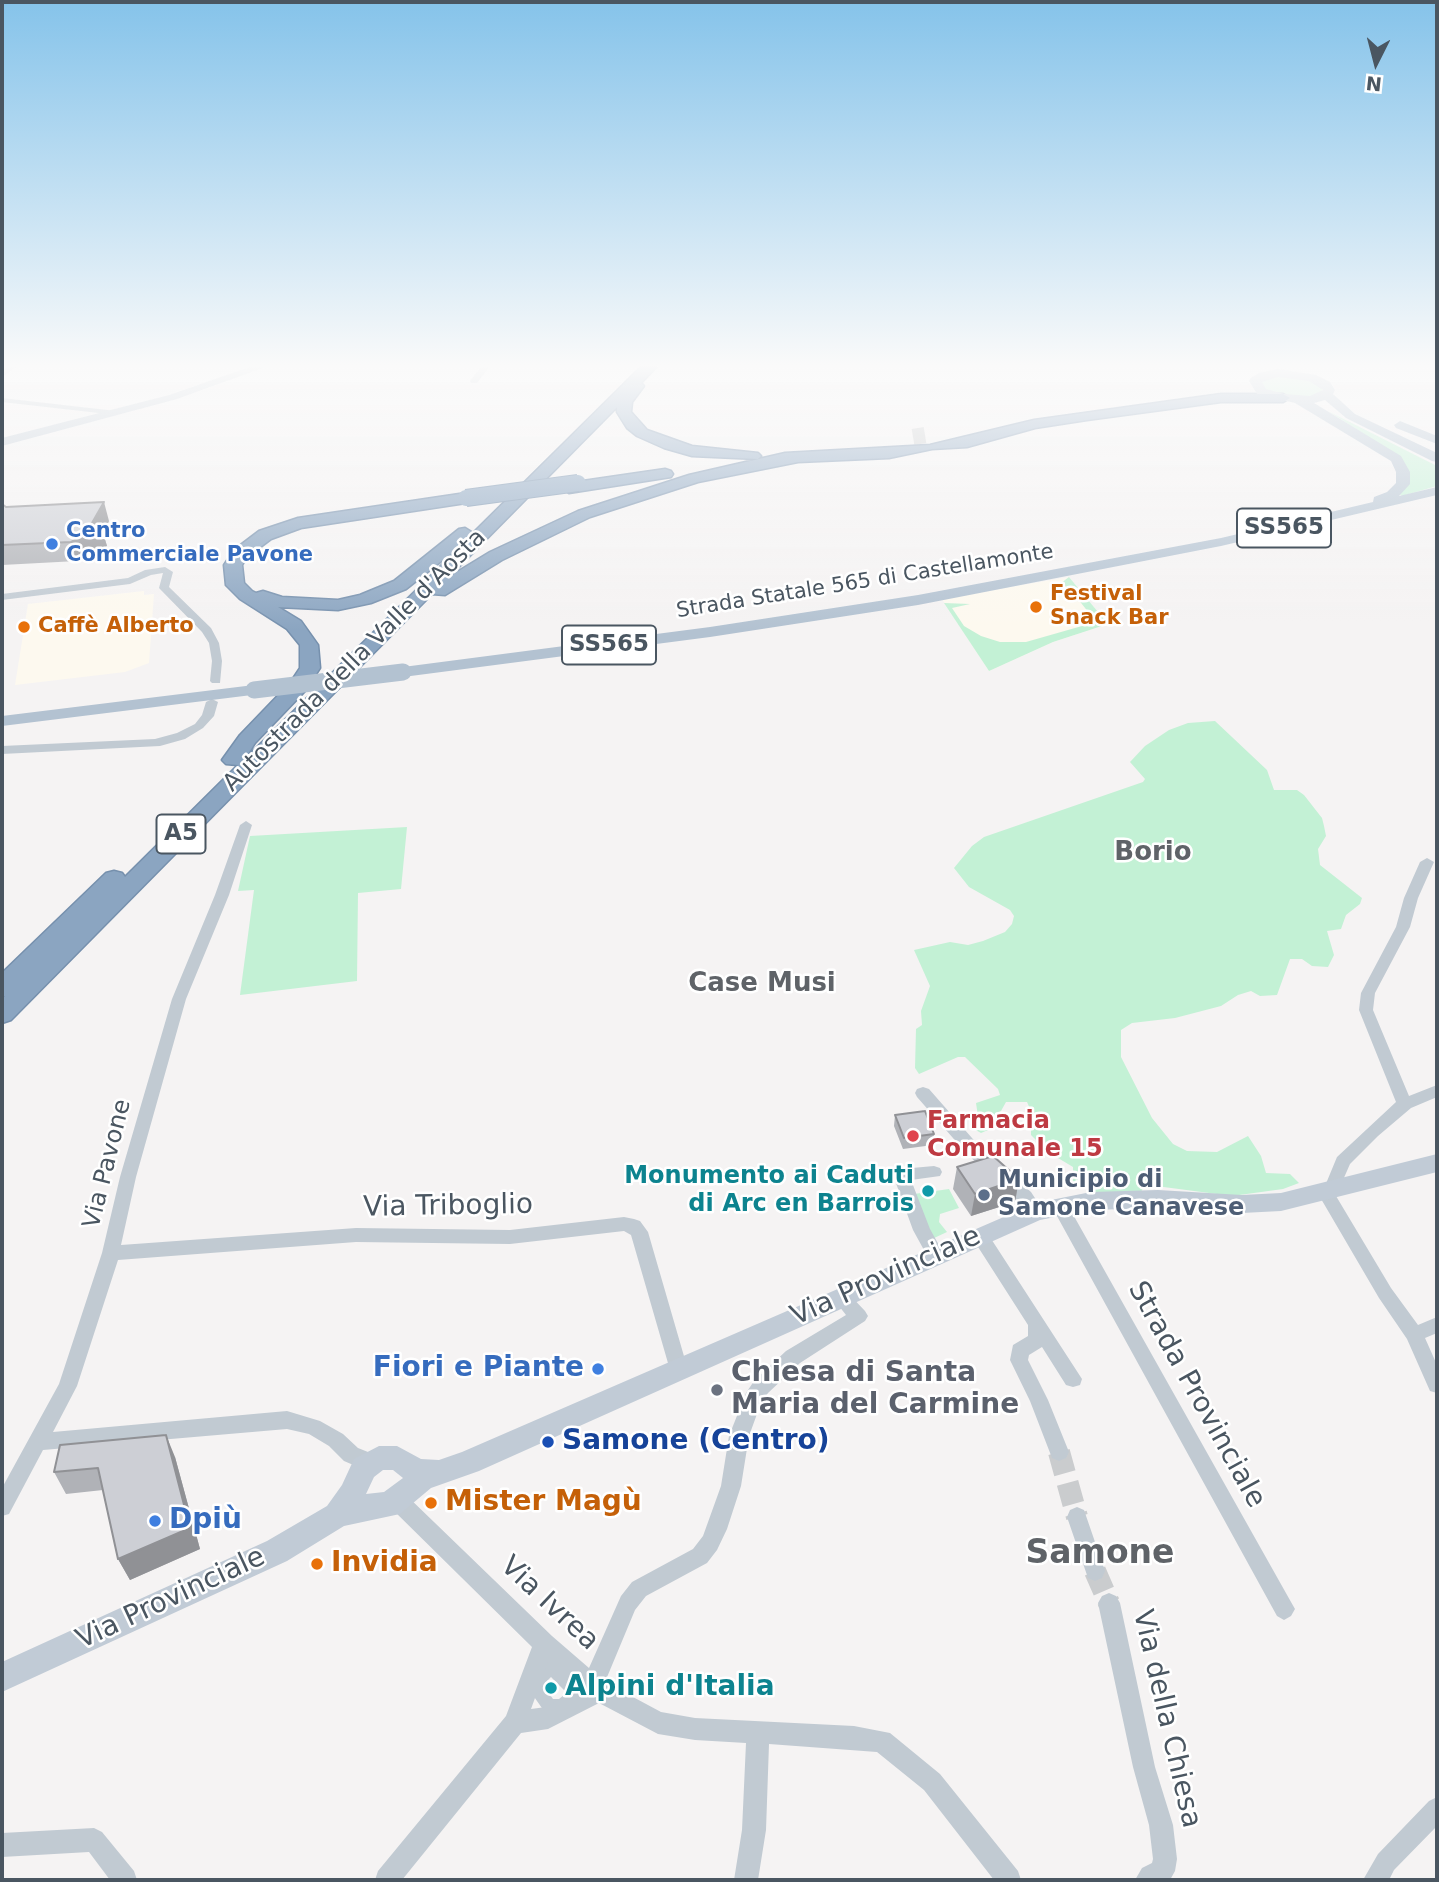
<!DOCTYPE html>
<html>
<head>
<meta charset="utf-8">
<style>
  body { margin:0 }
  #map { position:relative; width:1439px; height:1882px; overflow:hidden; background:#f5f3f3; font-family:"DejaVu Sans",sans-serif }
  canvas { display:block }
  .frame { position:absolute; inset:0; border:4px solid #4a5661; pointer-events:none }
  .north { position:absolute; left:1341px; top:28px; width:70px; height:70px; -webkit-text-stroke:5px #fff; paint-order:stroke; rotate:186deg; font-size:19px; font-weight:700; line-height:28px; text-align:center; color:#4a5661 }
  .north::after { content:''; display:block; margin:auto; width:24px; height:32px; background:#4a5661; clip-path:polygon(50% 0,100% 100%,50% 72%,0 100%) }
</style>
</head>
<body>
<div id="map">
<canvas width="1439" height="1882"></canvas>
<div class="frame"></div>
<div class="north">N</div>
</div>
<script>
const context = document.querySelector('canvas').getContext('2d');
context.lineJoin = 'round';
function paint(path, color) { context.fillStyle = color; context.fill(path, 'evenodd'); }
const shape = rows => new Path2D(rows.map(r => 'M' + r).join(''));
function strokePath(path, color, width, dash) { context.strokeStyle = color; context.lineWidth = width; context.lineCap = dash ? 'butt' : 'round'; context.setLineDash(dash || []); context.stroke(path); }
function write(font, color, halo, rows, align = 'center') {
  context.font = font + ' "DejaVu Sans",sans-serif'; context.lineWidth = 5; context.setLineDash([]); context.textBaseline = 'middle'; context.strokeStyle = halo; context.fillStyle = color; for (const [text, x, y, turn = 0] of rows) {
    context.save(); context.translate(x, y); context.rotate((+turn || 0) * Math.PI / 180); context.textAlign = isNaN(turn) ? turn : align; if (halo) context.strokeText(text, 0, 0); context.fillText(text, 0, 0); context.restore();
  }
}
paint(shape([
  [1069,577,1108,624,1053,642,989,671,942,599],
  [144,591,144,595,154,594,149,663,125,672,15,685,28,604]
]), '#fdf9ef');
paint(shape([
  [1271,376,1301,377,1322,387,1322,391,1314,396,1288,397,1264,389,1261,382],
  [1328,411,1437,466,1437,486,1402,496,1399,494,1398,456],
  [1069,577,1108,624,1053,642,989,671,944,603,970,604,952,608,964,626,981,636,1000,642,1026,642,1096,622,1078,599,1068,595,1073,593,1064,585,1057,586],
  [1215,721,1267,770,1274,790,1297,790,1304,795,1322,818,1324,826,1326,836,1318,849,1320,865,1362,898,1360,904,1346,915,1341,929,1327,931,1334,955,1328,967,1312,966,1302,959,1290,959,1277,995,1260,996,1251,991,1238,995,1221,1006,1175,1018,1132,1023,1121,1030,1121,1057,1152,1118,1173,1144,1187,1151,1217,1152,1248,1136,1261,1156,1266,1173,1290,1174,1299,1183,1283,1189,1232,1196,1156,1186,1143,1188,1141,1192,1114,1194,1093,1192,1073,1181,1073,1167,1048,1152,1031,1135,1031,1111,1027,1102,1006,1102,1001,1111,994,1115,995,1127,981,1133,974,1129,978,1116,976,1103,1000,1095,998,1089,965,1057,958,1057,919,1074,915,1068,916,1029,922,1025,921,1011,930,986,914,950,950,942,968,945,983,941,1005,932,1012,924,1014,916,1010,910,969,887,954,868,972,846,984,837,1143,782,1145,779,1130,762,1145,746,1169,730,1188,723],
  [407,827,401,889,358,893,357,981,240,995,254,890,238,891,250,836],
  [949,1189,959,1208,940,1214,939,1222,947,1232,932,1239,914,1194]
]), '#c3f1d5');
strokePath(shape([
  [1059,1452,1077,1517],
  [1095,1571,1109,1603]
]), '#caccce', 22, [22, 10]);
strokePath(shape([
  [913,437,925,435]
]), '#caccce', 16, [16, 8]);
const motorway = shape([
  [641,367,656,367,641,383,644,386,632,402,631,412,647,430,692,446,758,453,761,456,758,459,692,456,664,448,637,436,627,428,617,412,617,407,449,577,490,552,578,511,689,475,785,453,930,445,1034,420,1221,394,1283,394,1290,398,1283,402,1221,402,1087,420,1035,428,967,447,932,449,889,458,798,462,698,482,590,517,502,560,445,595,432,594,11,1020,2,1023,2,999,5,996,2,997,2,973,106,873,114,871,122,873,125,877,238,765,226,764,222,760,240,735,290,683,300,668,300,645,287,629,240,599,226,585,224,565,234,550,259,531,298,518,466,493,472,495,474,498,472,501,466,503,301,528,271,539,247,557,242,565,244,583,252,591,256,593,263,591,282,597,338,600,360,595,394,581,459,529,465,528,473,533,641,367],
  [464,543,244,760,255,743,305,691,320,668,318,645,301,621,278,607,338,610,371,603,406,589,464,543],
  [665,469,671,471,673,474,671,477,569,493,561,488,569,483,665,469]
]);
strokePath(motorway, '#7690ad', 3);
paint(shape([
  [551,1660,556,1662,578,1683,581,1688,575,1705,561,1715,549,1714,544,1711,530,1691,535,1672,546,1662,551,1660],
  [551,1677,565,1691,564,1695,559,1699,553,1699,546,1689,547,1681,551,1677]
]), '#c1cad2');
paint(shape([
  [7,367,16,367,2,377,2,371,7,367],
  [481,367,489,367,477,383,471,383,470,381,481,367],
  [2,398,116,411,120,413,116,415,2,402,2,398],
  [165,567,173,572,169,587,211,628,219,643,222,661,220,683,212,683,210,681,212,661,209,643,202,632,159,588,163,573,151,575,130,584,2,600,2,594,128,578,145,570,165,567],
  [212,699,218,702,214,716,203,728,185,739,160,746,2,754,2,746,155,739,177,733,195,724,202,715,206,702,212,699],
  [246,821,252,825,229,895,186,999,136,1177,121,1245,356,1228,510,1230,624,1217,634,1219,640,1221,648,1232,688,1370,686,1376,679,1378,672,1376,670,1370,631,1235,624,1231,510,1244,356,1242,118,1260,77,1386,53,1432,287,1411,320,1421,343,1434,358,1448,378,1456,381,1462,378,1468,371,1471,351,1464,344,1461,329,1446,309,1434,287,1429,43,1450,9,1514,2,1516,2,1488,59,1384,102,1253,120,1177,172,999,215,895,240,825,246,821],
  [1427,858,1434,862,1418,898,1410,927,1375,993,1373,1010,1409,1096,1437,1085,1437,1097,1411,1108,1378,1136,1350,1164,1336,1196,1391,1288,1418,1325,1437,1317,1437,1333,1425,1338,1437,1365,1437,1393,1430,1391,1407,1339,1379,1298,1317,1192,1319,1187,1325,1186,1337,1157,1396,1102,1359,1010,1361,993,1396,927,1404,898,1420,862,1427,858],
  [923,1087,929,1089,979,1146,1031,1192,1044,1212,1042,1217,1036,1219,1030,1217,1019,1202,967,1154,917,1097,915,1093,917,1089,923,1087],
  [934,1166,940,1168,942,1172,940,1176,911,1180,930,1229,945,1256,942,1261,936,1263,930,1261,913,1230,893,1175,895,1170,901,1169,934,1166],
  [1060,1200,1066,1202,1291,1602,1295,1609,1291,1616,1284,1620,1277,1616,1052,1207,1054,1202,1060,1200],
  [980,1229,986,1231,1082,1379,1080,1385,1073,1387,1066,1385,1042,1347,1029,1355,1028,1360,1048,1400,1069,1452,1066,1458,1059,1461,1052,1458,1030,1401,1010,1360,1013,1345,1028,1336,1028,1325,971,1236,974,1231,980,1229],
  [841,1290,847,1292,865,1311,868,1316,865,1321,800,1363,768,1393,761,1403,749,1436,741,1486,727,1529,717,1550,707,1563,646,1596,635,1610,605,1682,661,1712,695,1718,854,1726,890,1733,940,1774,1018,1871,1021,1880,994,1880,924,1790,877,1752,769,1744,766,1830,758,1880,734,1880,742,1830,746,1743,695,1740,658,1734,599,1703,548,1729,521,1733,402,1880,375,1880,378,1871,506,1716,532,1647,391,1508,388,1501,391,1494,398,1492,405,1494,552,1636,589,1668,621,1596,632,1582,693,1549,703,1536,721,1486,729,1436,746,1393,754,1381,786,1351,846,1315,832,1297,835,1292,841,1290],
  [548,1662,580,1689,546,1707,531,1709,548,1662],
  [1077,1507,1084,1510,1105,1571,1102,1578,1095,1581,1088,1578,1067,1517,1070,1510,1077,1507],
  [1109,1593,1116,1596,1120,1603,1155,1767,1173,1825,1177,1859,1175,1871,1170,1880,1135,1880,1142,1868,1152,1863,1153,1859,1149,1825,1133,1767,1098,1603,1102,1596,1109,1593],
  [1437,1797,1437,1826,1394,1870,1389,1880,1363,1880,1378,1854,1429,1801,1437,1797],
  [94,1828,102,1832,134,1871,137,1880,110,1880,89,1852,2,1857,2,1833,94,1828]
]), '#c1cad2');
paint(shape([
  [250,367,265,367,177,399,2,446,2,438,169,395,250,367],
  [1437,1154,1437,1172,1281,1211,1242,1213,1158,1208,1091,1210,1040,1220,479,1471,431,1488,400,1514,344,1526,287,1561,2,1692,2,1662,267,1541,327,1506,342,1485,354,1459,379,1446,397,1446,421,1459,439,1460,462,1452,1036,1203,1091,1192,1158,1190,1242,1195,1281,1193,1437,1154],
  [383,1470,393,1470,403,1478,384,1492,366,1494,374,1477,383,1470]
]), '#c1cbd6');
paint(shape([
  [1278,369,1316,375,1330,382,1335,390,1333,394,1355,414,1437,453,1437,462,1432,461,1346,418,1325,400,1314,403,1401,456,1410,472,1410,484,1399,496,1437,487,1437,495,1221,546,918,605,710,637,403,677,395,672,403,667,710,627,918,595,1221,538,1373,502,1374,497,1387,492,1396,483,1396,472,1391,461,1295,403,1257,394,1249,381,1251,378,1259,373,1278,369],
  [1278,377,1309,381,1323,390,1310,396,1284,394,1266,389,1262,382,1278,377],
  [1400,421,1437,436,1437,444,1396,428,1394,425,1400,421],
  [254,685,260,686,262,690,260,694,2,726,2,716,254,685]
]), '#b3c2d1');
paint(motorway, '#8ba5c1');
const motorwayBridge = shape([
  [466,498,578,483]
]);
strokePath(motorwayBridge, '#7690ad', 18, []);
strokePath(shape([
  [254,690,403,672]
]), '#b3c2d1', 17);
strokePath(motorwayBridge, '#8ba5c1', 16);
paint(shape([
  [2,504,6,507,109,521,103,533,107,546,77,561,2,565],
  [895,1115,934,1134,933,1145,903,1149,894,1126],
  [957,1167,1019,1179,1015,1202,971,1216,953,1189],
  [175,1457,200,1549,130,1580,118,1559,103,1490,66,1494,54,1472]
]), '#b0b2b7');
paint(shape([
  [104,502,109,521,103,533,107,546,77,561,71,542,92,523],
  [1019,1179,1015,1202,971,1216,975,1194],
  [166,1435,175,1457,200,1549,130,1580,118,1559]
]), '#909195');
const building = shape([
  [104,502,92,523,101,527,71,542,2,545,2,504,6,507,104,502],
  [925,1111,934,1134,904,1138,895,1115,925,1111],
  [993,1156,1019,1179,975,1194,957,1167,993,1156],
  [166,1435,190,1528,118,1559,98,1468,54,1472,60,1445,166,1435]
]);
paint(building, '#cdcfd5');
strokePath(building, '#909195', 2);
const sky = context.createLinearGradient(0, 0, 0, 630);
sky.addColorStop(0, '#85c3ea');
sky.addColorStop(0.58, '#fafafa');
sky.addColorStop(1, '#fafafa00');
context.fillStyle = sky;
context.fillRect(0, 0, 1439, 630);
for (const [x, y, r, color] of [
  [52,544,7,"#3f7fe0"],
  [1036,607,7,"#e8710a"],
  [24,627,7,"#e8710a"],
  [913,1136,7,"#e0444e"],
  [928,1191,7,"#0f9aa8"],
  [984,1195,7,"#5c6f8a"],
  [598,1369,7,"#3f7fe0"],
  [717,1390,7,"#6b7280"],
  [548,1442,7,"#1a4fb4"],
  [431,1503,7,"#e8710a"],
  [155,1521,7,"#3f7fe0"],
  [317,1564,7,"#e8710a"],
  [551,1688,7,"#0f9aa8"]
]) { const dot = new Path2D(); dot.arc(x, y, r, 0, 2 * Math.PI); context.fillStyle = color; context.fill(dot); strokePath(dot, '#fff', 2.5); }
write('bold 21px', '#366cbe', '#fff', [
  ["Centro",66,532],
  ["Commerciale Pavone",66,556]
], 'left');
write('21px', '#4a5661', '#fff', [
  ["Strada Statale 565 di Castellamonte",865,582,-9]
]);
write('bold 21px', '#c56008', '#fff', [
  ["Festival",1050,595],
  ["Snack Bar",1050,619],
  ["Caffè Alberto",38,627]
], 'left');
for (const [x, y, w] of [
  [1284,528,94],
  [609,645,94],
  [181,834,49]
]) { const box = new Path2D(); box.roundRect(x - w / 2, y - 19.5, w, 39, 5); context.fillStyle = '#fff'; context.fill(box); strokePath(box, '#4a5661', 2); }
write('bold 23px', '#4a5661', null, [
  ["SS565",1284,528],
  ["SS565",609,645],
  ["A5",181,834]
]);
write('24px', '#4a5661', '#fff', [
  ["Autostrada della Valle d'Aosta",355,661,-45],
  ["Via Pavone",108,1164,-76]
]);
write('bold 24px', '#be3a42', '#fff', [
  ["Farmacia",927,1122],
  ["Comunale 15",927,1150]
], 'left');
write('bold 24px', '#0d838f', '#fff', [
  ["Monumento ai Caduti",914,1177],
  ["di Arc en Barrois",914,1205]
], 'right');
write('bold 24px', '#4e5e75', '#fff', [
  ["Municipio di",998,1181],
  ["Samone Canavese",998,1209]
], 'left');
write('bold 26px', '#5f6368', '#fff', [
  ["Borio",1153,853],
  ["Case Musi",762,984]
]);
write('28px', '#4a5661', '#fff', [
  ["Via Triboglio",448,1207,-1],
  ["Via Provinciale",886,1277,-24],
  ["Strada Provinciale",1196,1395,61],
  ["Via Provinciale",171,1599,-25],
  ["Via Ivrea",549,1604,43],
  ["Via della Chiesa",1166,1719,77]
]);
write('bold 28px', '#366cbe', '#fff', [
  ["Fiori e Piante",584,1369],
  ["Dpiù",169,1521,"left"]
], 'right');
write('bold 28px', '#5b616d', '#fff', [
  ["Chiesa di Santa",731,1374],
  ["Maria del Carmine",731,1406]
], 'left');
write('bold 28px', '#164399', '#fff', [
  ["Samone (Centro)",562,1442]
], 'left');
write('bold 28px', '#c56008', '#fff', [
  ["Mister Magù",445,1503],
  ["Invidia",331,1564]
], 'left');
write('bold 28px', '#0d838f', '#fff', [
  ["Alpini d'Italia",565,1688]
], 'left');
write('bold 33px', '#5f6368', '#fff', [
  ["Samone",1100,1554]
]);
</script>
</body>
</html>
